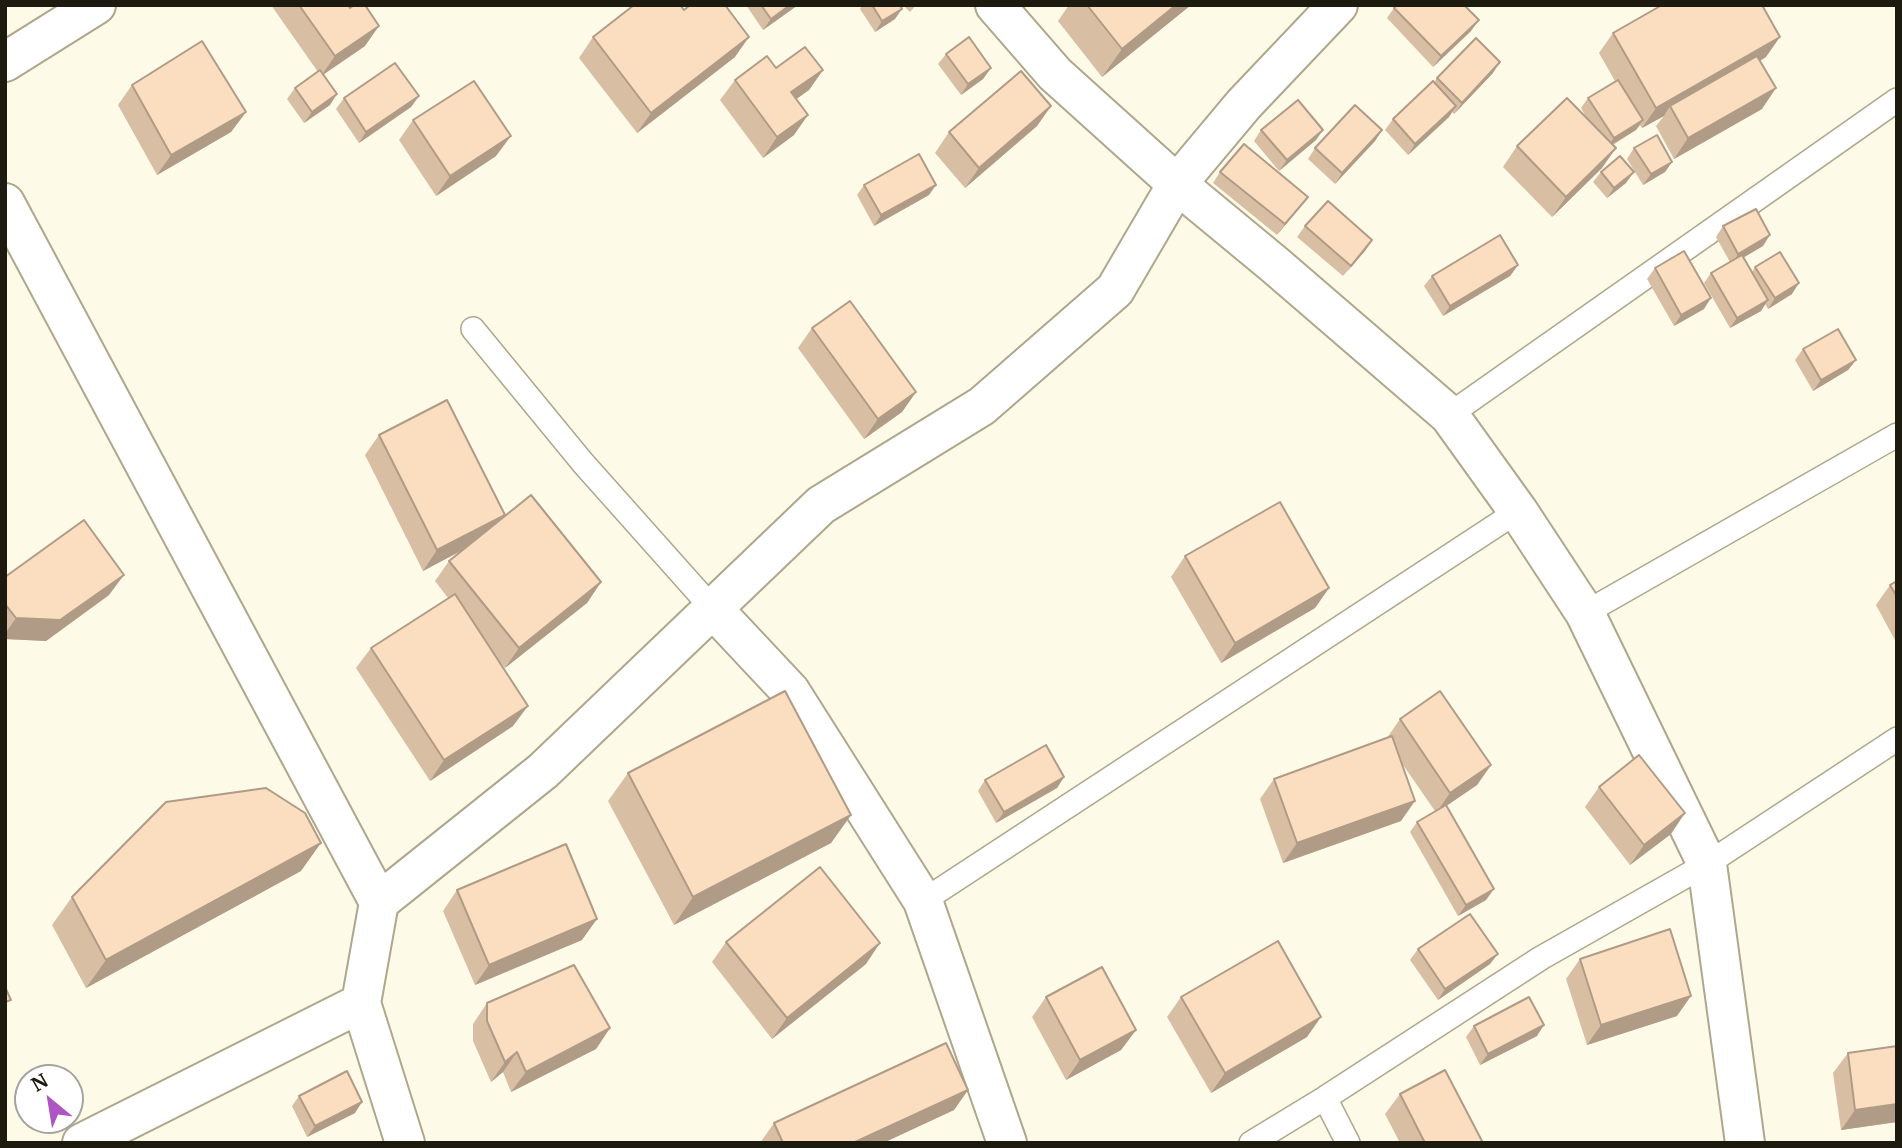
<!DOCTYPE html>
<html>
<head>
<meta charset="utf-8">
<style>
  body { margin:0 }
  #map { position:relative; width:1902px; height:1148px; overflow:hidden; background:#fefae8; font-family:Merriweather,serif }
  canvas { display:block }
  .frame { position:absolute; inset:0; border:7px solid #1d1a10; pointer-events:none }
  .north { position:absolute; left:14px; top:1064px; width:70px; height:70px; box-sizing:border-box; background:#fff; border:2px solid #a5a39f; border-radius:50%; rotate:330deg; font-size:19px; font-weight:700; line-height:28px; text-align:center; color:#1d1a10 }
  .north::after { content:''; display:block; margin:auto; width:24px; height:32px; background:#ad55c2; clip-path:polygon(50% 0,100% 100%,50% 72%,0 100%) }
</style>
</head>
<body>
<div id="map">
<canvas width="1902" height="1148"></canvas>
<div class="frame"></div>
<div class="north">N</div>
</div>
<script>
const context = document.querySelector('canvas').getContext('2d');
context.lineJoin = 'round';
const shape = rows => new Path2D(rows.map(r => 'M' + r).join(''));
function strokePath(path, color, width, dash) { context.strokeStyle = color; context.lineWidth = width; context.lineCap = dash ? 'butt' : 'round'; context.setLineDash(dash || []); context.stroke(path); }
function paint(path, color) { context.fillStyle = color; context.fill(path, 'evenodd'); }
const lane = shape([
  [473,329,583,463,714,610],
  [1449,415,1897,100],
  [1585,613,1897,435],
  [923,901,1518,511],
  [1325,1098,1348,1143],
  [1251,1143,1325,1098,1541,958,1707,864,1897,739]
]);
const street = shape([
  [995,5,1055,74,1177,184,1275,265,1449,415,1518,511,1585,613,1707,864,1745,1143],
  [5,62,96,5],
  [5,203,379,902,361,1003,405,1143],
  [714,610,790,691,923,901,1007,1143],
  [379,902,543,771,821,505,982,406,1115,290,1177,184,1244,104,1338,5],
  [82,1143,361,1003]
]);
strokePath(lane, '#aea78b', 26);
strokePath(street, '#aea78b', 42);
strokePath(lane, '#fff', 23);
strokePath(street, '#fff', 38);
paint(shape([
  [271,5,348,5,365,46,323,75,330,105,304,123,287,99,295,88,318,72],
  [746,5,798,5,763,30],
  [862,5,900,5,895,19,875,32,860,9],
  [903,5,916,5,910,12],
  [1069,5,1191,5,1102,77,1058,21],
  [1394,8,1471,31,1433,67,1387,18],
  [684,10,735,57,637,133,579,58,593,37],
  [1613,33,1766,57,1760,61,1762,109,1674,159,1656,126,1664,116,1642,128,1640,125,1636,130,1613,145,1602,168,1552,217,1503,167,1517,146,1587,119,1581,108,1588,98,1615,81,1599,53],
  [946,54,991,68,983,79,961,95,938,64],
  [776,68,823,70,809,90,796,99,794,135,763,158,720,100,735,80],
  [1493,73,1454,114,1452,112,1449,117,1408,155,1385,130,1393,119,1434,82,1437,78],
  [132,85,246,112,231,132,157,175,118,105],
  [419,96,411,107,359,143,336,109,344,98],
  [1051,106,1037,126,965,188,935,153,949,132],
  [413,120,496,156,436,196,399,140],
  [1261,130,1316,140,1279,171,1254,141],
  [1382,130,1375,141,1335,184,1308,159,1315,148],
  [1634,148,1672,162,1665,172,1643,185,1627,159],
  [1220,172,1308,197,1277,235,1213,183],
  [1601,172,1626,183,1607,198,1593,182],
  [864,185,929,195,874,226,857,195],
  [1305,226,1372,240,1343,276,1297,237],
  [1723,226,1763,246,1743,257,1752,272,1755,267,1792,294,1768,309,1765,304,1761,311,1730,328,1704,283,1711,273,1730,262,1716,237],
  [1518,265,1510,276,1443,316,1424,286,1432,276],
  [1655,268,1704,309,1674,326,1647,279],
  [812,328,916,392,902,412,864,439,798,348],
  [1803,349,1856,360,1848,370,1813,391,1795,360],
  [379,435,505,515,601,582,587,603,505,668,494,655,513,726,430,781,356,668,371,648,448,598,435,581,449,561,462,550,423,571,365,455],
  [1185,556,1329,588,1315,608,1221,663,1171,577],
  [5,577,109,595,46,641,5,639],
  [1897,581,1897,644,1876,605,1890,585],
  [1400,719,1491,765,1477,785,1446,806,1486,900,1458,916,1410,832,1417,822,1435,811,1401,762,1401,821,1283,863,1260,799,1274,779,1387,738],
  [628,773,851,815,831,843,674,925,608,801],
  [1064,777,1057,788,996,823,978,791,985,780],
  [1599,787,1671,834,1630,865,1585,807],
  [301,871,86,988,52,925,72,897],
  [457,890,582,940,475,985,443,911],
  [726,942,866,964,772,1039,712,962],
  [1418,949,1490,964,1438,1000,1410,960],
  [1580,959,1677,1016,1587,1045,1566,979],
  [1046,997,1136,1030,1121,1050,1066,1080,1032,1017],
  [1181,997,1307,1037,1211,1093,1167,1017],
  [487,1003,610,1028,596,1049,511,1092,503,1072,491,1082,473,1041,473,1024],
  [1474,1026,1537,1036,1480,1065,1466,1037],
  [1897,1046,1897,1122,1841,1130,1833,1073,1848,1053],
  [968,1090,954,1110,883,1143,760,1143,774,1123],
  [1400,1094,1483,1143,1400,1143,1385,1114],
  [299,1096,355,1113,307,1137,292,1106]
]), '#d8bfa4');
paint(shape([
  [790,5,798,5,763,30,771,19],
  [1176,5,1191,5,1102,77,1122,49],
  [902,9,895,19,875,32,882,21],
  [1479,20,1471,31,1433,67,1441,56],
  [379,26,365,46,321,76,335,56],
  [749,37,735,57,637,133,651,113],
  [1780,37,1766,57,1673,110,1670,106,1664,116,1642,128,1656,108],
  [1500,62,1493,73,1454,114,1462,103],
  [991,68,983,79,961,95,968,84],
  [823,70,809,90,777,113,791,92],
  [1776,88,1762,109,1674,159,1688,138],
  [337,94,330,105,304,123,312,112],
  [419,96,411,107,359,143,366,132],
  [1051,106,1037,126,965,188,979,168],
  [1456,106,1449,117,1408,155,1415,144],
  [246,112,231,132,157,175,171,155],
  [808,115,794,135,763,158,777,137],
  [1643,120,1636,130,1606,148,1614,138],
  [1323,130,1316,140,1279,171,1287,160],
  [1382,130,1375,141,1335,184,1342,173],
  [511,136,496,156,436,196,450,176],
  [1616,148,1602,168,1552,217,1566,197],
  [1672,162,1665,172,1643,185,1651,174],
  [1634,172,1626,183,1607,198,1614,188],
  [936,185,929,195,874,226,881,215],
  [1308,197,1300,207,1277,235,1285,224],
  [1770,235,1763,246,1731,265,1738,254],
  [1372,240,1365,251,1343,276,1351,266],
  [1518,265,1510,276,1443,316,1450,306],
  [1799,283,1792,294,1768,309,1775,298],
  [1711,298,1704,309,1674,326,1681,315],
  [1768,300,1761,311,1730,328,1737,318],
  [1856,360,1848,370,1813,391,1821,380],
  [916,392,902,412,864,439,878,419],
  [505,515,491,535,423,571,437,550],
  [124,575,109,595,46,641,5,639,5,634,16,618],
  [601,582,587,603,505,668,519,648],
  [1329,588,1315,608,1221,663,1235,643],
  [528,706,513,726,430,781,444,760],
  [1491,765,1477,785,1436,813,1450,793],
  [1064,777,1057,788,996,823,1004,812],
  [1415,801,1401,821,1283,863,1297,843],
  [1685,813,1671,834,1630,865,1644,845],
  [851,815,831,843,674,925,693,897],
  [321,843,301,871,86,988,106,960],
  [1494,889,1486,900,1458,916,1466,905],
  [597,919,582,940,475,985,489,965],
  [880,943,866,964,772,1039,787,1018],
  [1498,954,1490,964,1438,1000,1445,989],
  [1691,996,1677,1016,1587,1045,1601,1025],
  [1321,1017,1307,1037,1211,1093,1225,1073],
  [1544,1025,1537,1036,1480,1065,1488,1054],
  [610,1028,596,1049,511,1092,526,1072],
  [1136,1030,1121,1050,1066,1080,1080,1060],
  [517,1052,503,1072,491,1082,505,1062],
  [968,1090,954,1110,883,1143,853,1143],
  [362,1102,355,1113,307,1137,315,1126],
  [1897,1104,1897,1122,1841,1130,1855,1110]
]), '#b09b86');
const building = shape([
  [299,5,348,5,350,8,354,5,365,5,379,26,335,56,299,5],
  [634,5,680,5,684,10,690,5,725,5,749,37,651,113,593,37,634,5],
  [761,5,790,5,771,19,761,5],
  [872,5,900,5,902,9,882,21,872,5],
  [1087,5,1176,5,1122,49,1087,5],
  [1397,5,1464,5,1479,20,1441,56,1394,8,1397,5],
  [1662,5,1762,5,1780,37,1656,108,1613,33,1662,5],
  [969,37,991,68,968,84,946,54,969,37],
  [1476,38,1500,62,1462,103,1437,78,1476,38],
  [202,41,246,112,171,155,132,85,202,41],
  [805,47,823,70,791,92,808,115,777,137,735,80,767,56,776,68,805,47],
  [1757,56,1776,88,1688,138,1670,106,1757,56],
  [395,63,419,96,366,132,344,98,395,63],
  [320,70,337,94,312,112,295,88,320,70],
  [1021,71,1051,106,979,168,949,132,1021,71],
  [1618,80,1643,120,1614,138,1588,98,1618,80],
  [474,81,511,136,450,176,413,120,474,81],
  [1433,81,1456,106,1415,144,1393,119,1433,81],
  [1567,98,1616,148,1566,197,1517,146,1567,98],
  [1298,100,1323,130,1287,160,1261,130,1298,100],
  [1355,105,1382,130,1342,173,1315,148,1355,105],
  [1657,135,1672,162,1651,174,1634,148,1657,135],
  [1244,144,1308,197,1285,224,1220,172,1244,144],
  [919,154,936,185,881,215,864,185,919,154],
  [1620,156,1634,172,1614,188,1601,172,1620,156],
  [1328,201,1372,240,1351,266,1305,226,1328,201],
  [1756,209,1770,235,1738,254,1723,226,1756,209],
  [1500,235,1518,265,1450,306,1432,276,1500,235],
  [1684,251,1711,298,1681,315,1655,268,1684,251],
  [1780,252,1799,283,1775,298,1755,267,1780,252],
  [1742,255,1768,300,1737,318,1711,273,1742,255],
  [850,301,916,392,878,419,812,328,850,301],
  [1838,329,1856,360,1821,380,1803,349,1838,329],
  [447,400,505,515,437,550,379,435,447,400],
  [531,495,601,582,519,648,449,561,531,495],
  [1280,502,1329,588,1235,643,1185,556,1280,502],
  [84,520,124,575,60,620,16,618,5,604,5,577,84,520],
  [1897,581,1897,597,1890,585,1897,581],
  [455,594,528,706,444,760,371,648,455,594],
  [785,691,851,815,693,897,628,773,785,691],
  [1440,691,1491,765,1450,793,1400,719,1440,691],
  [1392,736,1415,801,1297,843,1274,779,1392,736],
  [1046,745,1064,777,1004,812,985,780,1046,745],
  [1639,755,1685,813,1644,845,1599,787,1639,755],
  [266,788,305,813,321,843,106,960,72,897,166,802,266,788],
  [1446,805,1494,889,1466,905,1417,822,1446,805],
  [566,844,597,919,489,965,457,890,566,844],
  [820,867,880,943,787,1018,726,942,820,867],
  [1470,914,1498,954,1445,989,1418,949,1470,914],
  [1670,929,1691,996,1601,1025,1580,959,1670,929],
  [1278,941,1321,1017,1225,1073,1181,997,1278,941],
  [574,965,610,1028,526,1072,517,1052,505,1062,487,1021,487,1003,574,965],
  [1102,967,1136,1030,1080,1060,1046,997,1102,967],
  [5,987,11,1000,5,1002,5,987],
  [1529,997,1544,1025,1488,1054,1474,1026,1529,997],
  [946,1043,968,1090,853,1143,783,1143,774,1123,946,1043],
  [1897,1046,1897,1104,1855,1110,1848,1053,1897,1046],
  [1445,1070,1483,1143,1425,1143,1400,1094,1445,1070],
  [347,1071,362,1102,315,1126,299,1096,347,1071]
]);
paint(building, '#fbdebf');
strokePath(building, '#b09b86', 2);
</script>
</body>
</html>
